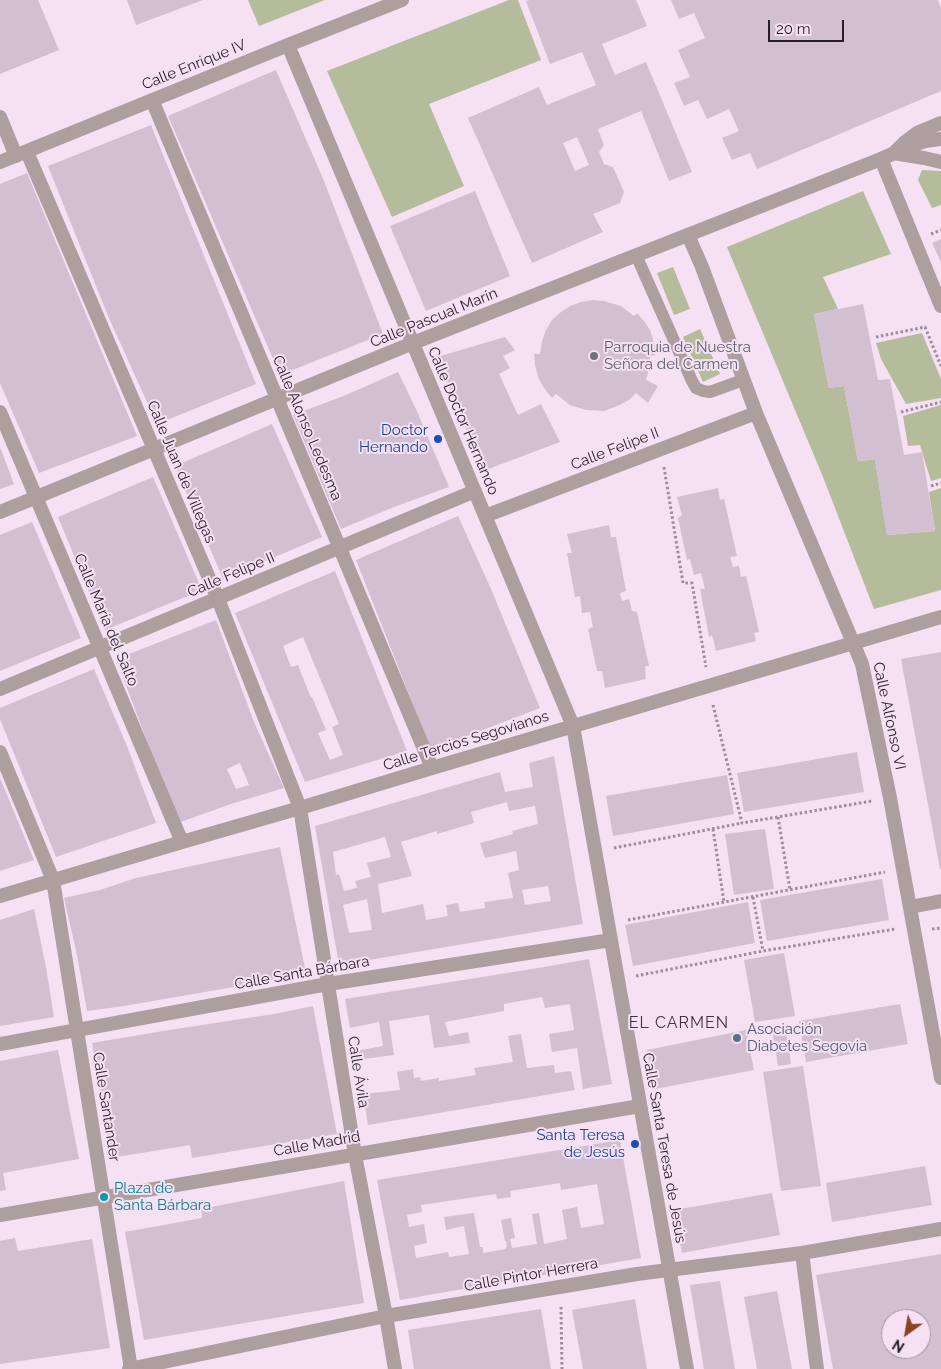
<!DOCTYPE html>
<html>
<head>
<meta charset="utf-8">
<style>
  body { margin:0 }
  #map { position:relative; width:941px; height:1369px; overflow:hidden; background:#f5e0f4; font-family:Raleway,sans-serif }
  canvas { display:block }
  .north { position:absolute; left:881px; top:1309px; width:50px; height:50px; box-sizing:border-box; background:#f5e0f4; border:1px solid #a393a2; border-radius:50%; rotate:212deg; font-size:14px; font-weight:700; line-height:20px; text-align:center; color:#271f27 }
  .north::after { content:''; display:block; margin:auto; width:18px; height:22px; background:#8b4420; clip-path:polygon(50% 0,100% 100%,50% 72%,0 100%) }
  .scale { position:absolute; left:768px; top:20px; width:76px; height:22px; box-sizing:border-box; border:2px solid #271f27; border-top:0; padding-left:6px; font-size:15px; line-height:18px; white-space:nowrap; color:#271f27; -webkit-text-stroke:4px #f5e0f4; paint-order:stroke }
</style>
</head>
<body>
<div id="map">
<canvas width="941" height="1369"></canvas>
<div class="north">N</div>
<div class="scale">20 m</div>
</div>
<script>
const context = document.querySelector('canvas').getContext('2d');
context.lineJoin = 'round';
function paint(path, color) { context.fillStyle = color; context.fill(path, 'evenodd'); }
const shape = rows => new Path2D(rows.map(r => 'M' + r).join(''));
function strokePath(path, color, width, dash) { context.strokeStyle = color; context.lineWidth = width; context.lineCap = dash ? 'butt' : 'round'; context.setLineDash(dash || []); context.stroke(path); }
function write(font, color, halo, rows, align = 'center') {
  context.font = font + ' Raleway,sans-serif'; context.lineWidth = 4; context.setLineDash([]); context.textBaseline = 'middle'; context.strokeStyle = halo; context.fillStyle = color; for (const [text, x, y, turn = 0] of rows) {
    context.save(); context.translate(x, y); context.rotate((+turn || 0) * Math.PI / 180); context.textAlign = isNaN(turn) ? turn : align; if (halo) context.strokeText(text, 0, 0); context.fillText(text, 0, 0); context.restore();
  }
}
paint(shape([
  [248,0,325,0,259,26],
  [509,0,518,0,541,60,429,104,464,186,392,217,327,71],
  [922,170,941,171,941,205,932,208,918,180],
  [863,191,891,254,823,277,838,309,814,314,829,388,844,386,858,461,875,459,887,535,935,531,929,492,941,488,941,590,874,609,823,477,727,247],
  [673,267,690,309,674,315,657,273],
  [700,329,720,374,703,382,683,337],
  [922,333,941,379,941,398,906,404,881,359,876,343],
  [941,405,941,478,931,481,920,445,908,446,903,416]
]), '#b4bc9b');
paint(shape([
  [0,0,38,0,59,50,0,74],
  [127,0,203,0,136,25],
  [529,0,636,0,647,26,602,44,615,75,646,62,692,172,669,181,641,111,598,129,604,145,599,152,604,164,613,167,624,192,620,203,593,214,603,232,532,263,468,118,539,87,547,105,596,85,582,52,550,64,526,1],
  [577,137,589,165,575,171,563,143],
  [671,0,938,0,941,8,941,91,757,169,750,153,732,160,722,138,739,131,729,109,707,119,698,100,684,106,674,83,690,77,678,50,705,38,694,13,679,19],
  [276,70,324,181,383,334,280,375,168,116],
  [151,125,256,384,157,424,108,316,48,166],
  [27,173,137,436,39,473,0,383,0,184],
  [475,191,510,276,426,311,390,226],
  [941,239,941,262,932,243],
  [593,300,604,301,621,306,634,316,637,313,644,321,650,330,655,346,655,355,650,356,650,365,646,380,658,386,648,403,636,393,629,400,620,405,604,411,586,410,570,405,556,394,552,398,544,388,538,377,535,365,534,354,540,354,542,341,546,330,552,320,561,312,570,306,581,302],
  [863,304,878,380,890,379,904,455,922,452,935,531,887,535,875,459,858,462,844,386,829,388,814,314],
  [505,337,515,350,503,356,510,368,499,374,518,415,541,404,560,442,483,471,437,357],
  [398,372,416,409,449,487,394,507,341,529,293,415,346,395],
  [272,424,322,537,223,579,175,466],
  [0,447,14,484,0,489],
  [153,477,202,590,105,630,58,517],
  [718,488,720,500,724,499,737,556,730,557,733,567,739,566,741,577,746,576,759,632,754,633,756,641,716,651,712,635,709,637,700,589,705,589,701,573,694,575,690,559,687,560,678,518,682,515,677,497],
  [458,516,491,589,540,708,431,750,356,560],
  [32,522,81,638,0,671,0,535],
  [609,525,611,537,616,537,626,591,620,593,622,601,629,599,632,611,637,612,649,666,645,666,646,679,605,688,602,671,597,671,588,629,593,627,590,612,582,613,580,596,575,597,567,553,572,553,567,534],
  [335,571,407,751,305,782,235,613],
  [303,637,339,724,332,727,343,755,330,760,318,733,326,730,312,697,311,698,298,665,291,667,283,646],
  [216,620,254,722,284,788,231,804,178,823,116,659],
  [240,763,249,785,236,789,227,769],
  [941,652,941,869,940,869,901,659],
  [94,669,127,746,156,823,56,857,0,719,0,708],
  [857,752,864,792,744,812,737,773],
  [554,756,583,924,339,965,315,826,500,772,505,792,533,787,529,763],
  [507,802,509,811,535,806,538,824,512,831,513,834,480,843,485,858,516,851,519,870,508,873,513,898,484,902,485,908,460,912,458,903,446,905,448,916,426,920,423,904,382,913,378,884,412,876,401,842,437,831,437,834,474,823,471,812],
  [385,837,391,857,367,863,371,877,355,881,357,888,344,891,339,874,336,875,333,852],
  [548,886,551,901,525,905,522,890],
  [367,899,372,930,349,933,343,905],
  [727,775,734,814,613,836,606,796],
  [0,778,34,860,0,871],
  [765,829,774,889,734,895,725,834],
  [280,847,306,973,234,987,124,1006,87,1011,77,955,64,898,100,890,136,878],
  [882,879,889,920,767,941,760,900],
  [748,902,755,943,633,966,625,925],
  [34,909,46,967,54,1017,0,1026,0,920],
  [784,953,795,1016,755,1022,744,960],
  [589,959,612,1084,583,1089,577,1048,552,1052,549,1034,574,1030,570,1004,545,1008,542,997,504,1004,504,1011,445,1022,449,1036,468,1032,470,1043,434,1048,429,1015,389,1021,394,1055,356,1060,355,1051,383,1046,379,1022,350,1028,345,999,538,968],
  [900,1004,908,1044,806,1062,799,1021],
  [313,1006,337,1134,192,1158,190,1145,111,1158,92,1043,169,1030,274,1014],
  [786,1028,791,1064,778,1066,772,1029],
  [746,1030,754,1070,655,1089,647,1050],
  [521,1034,527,1068,554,1065,555,1073,571,1071,575,1090,368,1125,363,1094,400,1090,397,1072,413,1069,414,1078,420,1077,421,1081,439,1078,439,1081,476,1075,474,1068,513,1062,508,1036],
  [58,1050,79,1159,3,1173,6,1190,0,1191,0,1061],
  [803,1066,821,1186,781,1191,763,1072],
  [620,1140,641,1258,400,1300,377,1180],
  [560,1183,561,1190,597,1184,604,1224,581,1228,577,1207,562,1210,567,1239,544,1244,539,1213,532,1214,537,1244,512,1248,510,1239,515,1238,511,1218,501,1220,505,1241,506,1241,507,1247,506,1247,506,1249,483,1253,483,1247,480,1247,474,1213,444,1217,446,1230,464,1226,469,1254,449,1257,448,1252,416,1258,414,1246,427,1243,424,1224,409,1227,407,1215,422,1212,421,1205,496,1194,497,1199,511,1197,510,1191],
  [925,1166,932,1205,832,1222,826,1183],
  [344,1181,364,1303,144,1340,125,1232,202,1218,201,1209],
  [772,1193,780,1235,682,1253,674,1210],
  [15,1238,18,1251,92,1239,110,1348,0,1364,0,1241],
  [941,1254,941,1369,833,1369,816,1275],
  [891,1319,921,1319,921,1349,891,1349],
  [720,1281,735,1369,704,1369,690,1285],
  [777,1291,792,1369,757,1369,744,1297],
  [635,1299,647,1369,583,1369,572,1310],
  [541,1309,551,1369,414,1369,408,1330]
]), '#d3bfd2');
strokePath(shape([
  [931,234,941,230],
  [876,337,925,327,941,366],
  [901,412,941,402],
  [664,467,683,583,692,583,706,667],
  [931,486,941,483],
  [713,705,742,823,872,801],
  [778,817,790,890],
  [713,829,724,902],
  [614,848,742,823],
  [753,897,763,951],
  [628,920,885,872],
  [932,929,941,928],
  [636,976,763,951,895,929],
  [561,1307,562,1369]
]), '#9d8d9c', 3, [2.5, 2.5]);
strokePath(shape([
  [636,255,692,381,696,388,703,391,710,392,743,380]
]), '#ac9f9e', 12);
strokePath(shape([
  [0,117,16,156],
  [386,1316,395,1369]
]), '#ac9f9e', 14);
strokePath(shape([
  [288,45,573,726,687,1369],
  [152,100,432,768],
  [896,151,905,142,917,133,941,123],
  [27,152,218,599,300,808,355,1155,386,1316],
  [881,159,941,306],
  [0,162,288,45,402,0],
  [688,235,702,267,756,413,862,664,890,798,941,1078],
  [0,412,182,842],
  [485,516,756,413],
  [0,689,475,491],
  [0,752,53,880,131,1369],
  [0,896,182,842,300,808,432,768,941,617],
  [910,907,941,901],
  [0,1044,328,984,611,940],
  [0,1215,640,1106],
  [802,1253,817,1369],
  [129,1369,386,1316,637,1274,802,1253,941,1229]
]), '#ac9f9e', 14);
strokePath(shape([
  [894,153,924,158,941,162],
  [0,512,413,343,881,159,913,145,925,141,941,139]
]), '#ac9f9e', 14);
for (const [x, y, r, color] of [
  [594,356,5,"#6b7280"],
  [438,439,5,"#1a4fb4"],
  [737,1038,5,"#5c6f8a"],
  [635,1144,5,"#1a4fb4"],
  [104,1197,5,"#0f9aa8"]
]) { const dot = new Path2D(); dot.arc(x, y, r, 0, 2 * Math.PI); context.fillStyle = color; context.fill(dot); strokePath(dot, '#f5e0f4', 2); }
write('15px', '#271f27', '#f5e0f4', [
  ["Calle Enrique IV",194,65,-22],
  ["Calle Pascual Marín",434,318,-22],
  ["Calle Doctor Hernando",463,421,67],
  ["Calle Alonso Ledesma",307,428,67],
  ["Calle Felipe II",615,449,-21],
  ["Calle Juan de Villegas",181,472,67],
  ["Calle Felipe II",231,575,-23],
  ["Calle María del Salto",106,620,67],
  ["Calle Alfonso VI",889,716,78],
  ["Calle Tercios Segovianos",466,741,-17],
  ["Calle Santa Bárbara",302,973,-10],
  ["Calle Ávila",358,1072,81],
  ["Calle Santander",106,1107,81],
  ["Calle Madrid",317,1144,-10],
  ["Calle Santa Teresa de Jesús",664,1148,80],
  ["Calle Pintor Herrera",531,1275,-10]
]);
write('15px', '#5b616d', '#f5e0f4', [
  ["Parroquia de Nuestra",604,347],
  ["Señora del Carmen",604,364]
], 'left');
write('15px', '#164399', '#f5e0f4', [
  ["Doctor",428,430],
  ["Hernando",428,447],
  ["Santa Teresa",625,1135],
  ["de Jesús",625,1152]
], 'right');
write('15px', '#4e5e75', '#f5e0f4', [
  ["Asociación",747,1029],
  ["Diabetes Segovia",747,1046]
], 'left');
write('15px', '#0d838f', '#f5e0f4', [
  ["Plaza de",114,1188],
  ["Santa Bárbara",114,1205]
], 'left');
context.letterSpacing = '1px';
write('16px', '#433342', '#f5e0f4', [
  ["EL CARMEN",679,1023]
]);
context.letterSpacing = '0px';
</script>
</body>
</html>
